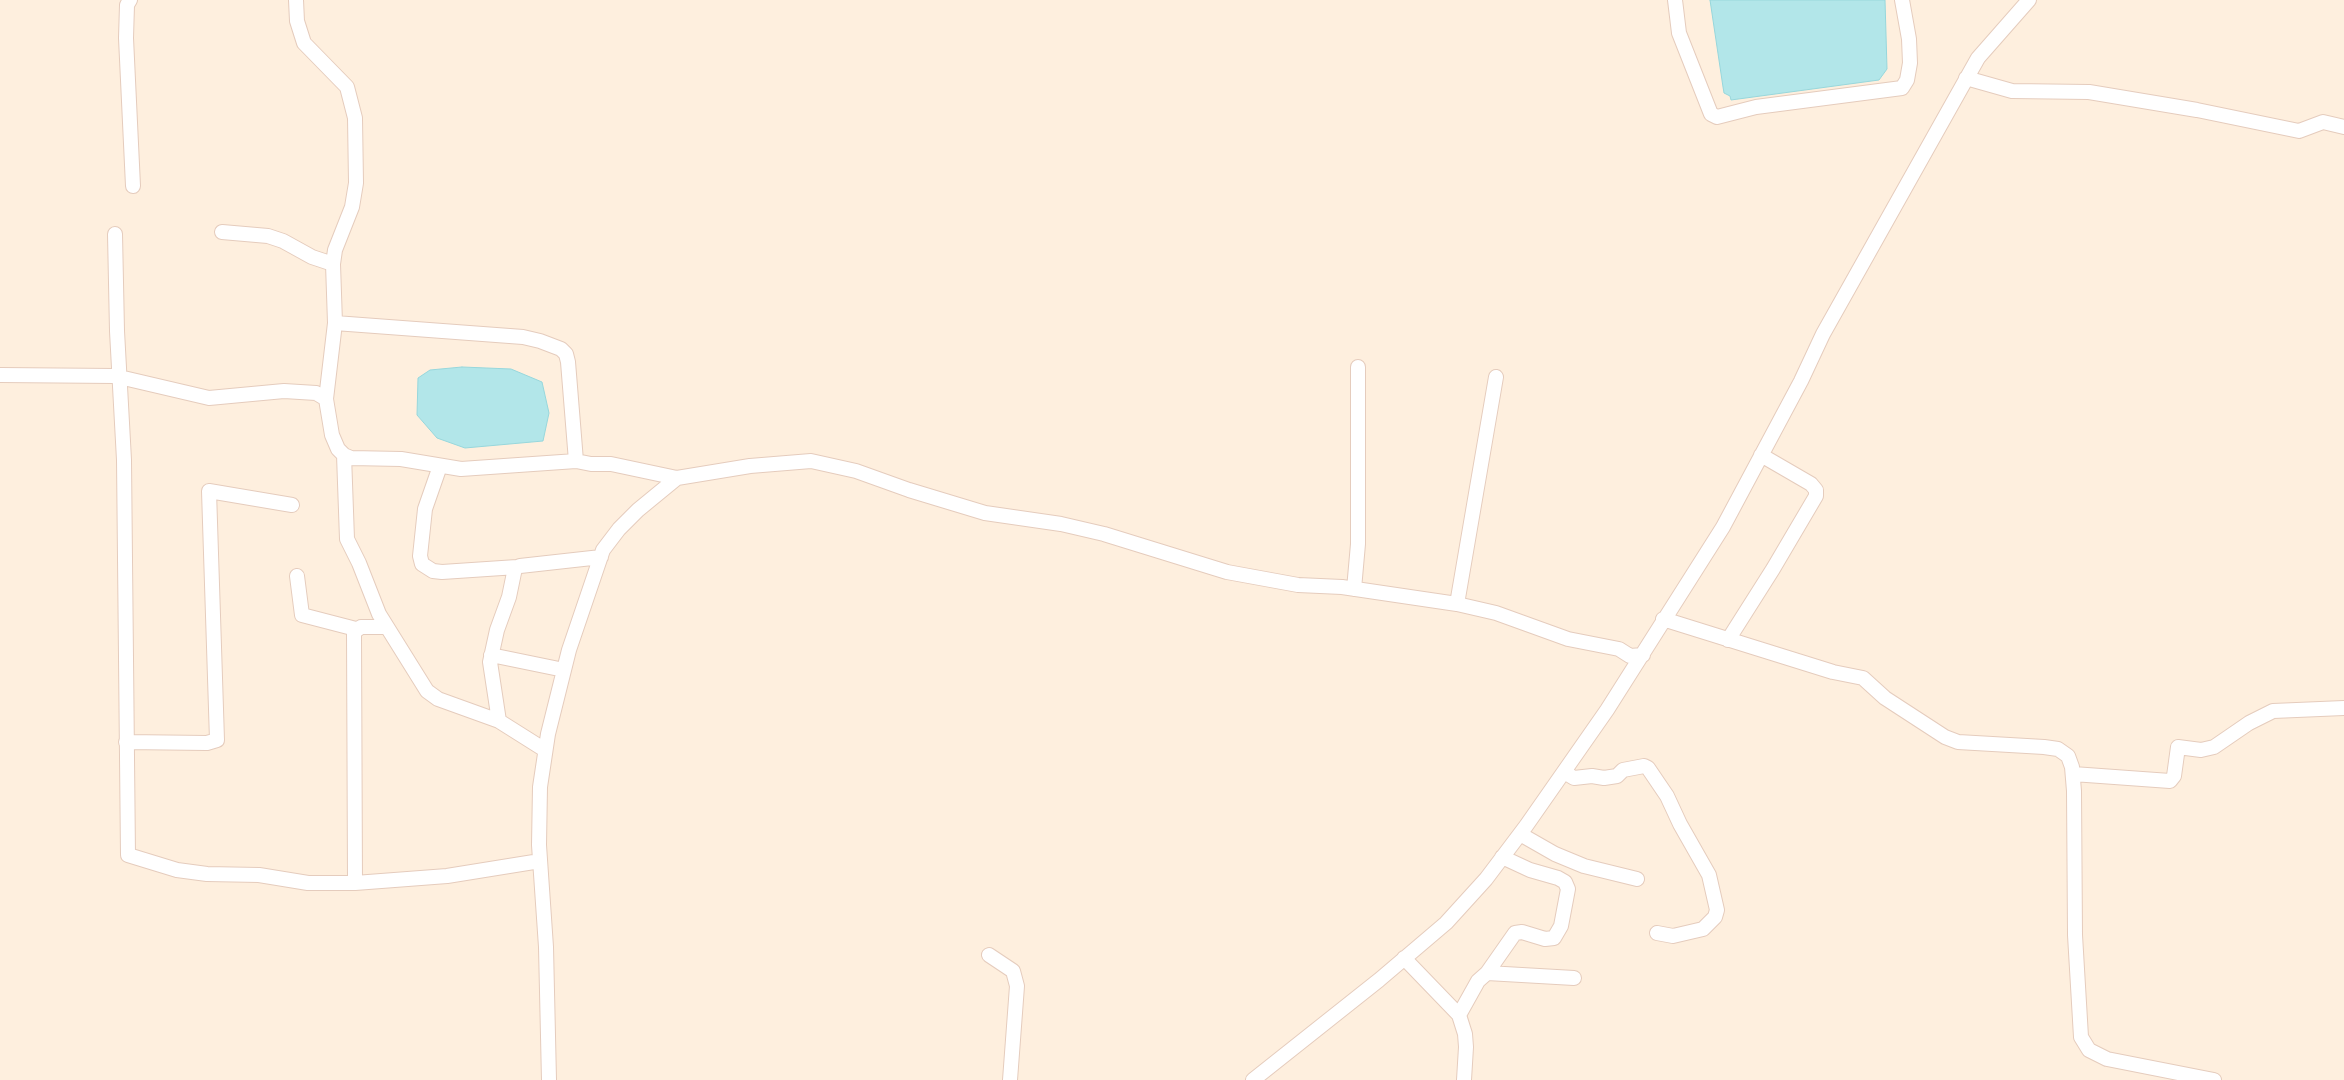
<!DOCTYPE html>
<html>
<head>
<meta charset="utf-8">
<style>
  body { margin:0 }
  canvas { display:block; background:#feefde }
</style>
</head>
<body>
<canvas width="2344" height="1080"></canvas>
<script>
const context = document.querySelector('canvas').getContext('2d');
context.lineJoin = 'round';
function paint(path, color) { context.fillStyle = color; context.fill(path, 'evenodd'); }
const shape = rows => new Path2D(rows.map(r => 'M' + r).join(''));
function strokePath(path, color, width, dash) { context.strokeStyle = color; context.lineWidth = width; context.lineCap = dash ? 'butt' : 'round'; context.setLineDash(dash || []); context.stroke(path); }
const water = shape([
  [1710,0,1885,0,1887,69,1879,80,1731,100,1730,96,1724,93,1723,87,1710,0],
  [462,367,511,369,542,382,549,413,543,441,465,448,437,438,417,415,418,378,430,370,462,367]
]);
paint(water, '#b2e6e9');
strokePath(water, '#97d7dc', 1);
const minor = shape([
  [130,0,127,5,126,38,133,186],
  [296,0,297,21,304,43,347,87,355,118,356,183,352,207,335,250,333,264,335,323,326,399],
  [1675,0,1679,33,1711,114,1717,117,1756,107,1902,88,1907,80,1910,63,1909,39,1902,0],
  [1966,78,2012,91,2089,92,2197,110,2299,131,2323,122,2344,127],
  [222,232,268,236,283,241,312,257,333,264],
  [115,234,117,331,124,460,128,855,177,870,207,874,259,875,308,883,355,883,447,876,540,861],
  [335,323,523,337,540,341,561,349,566,354,568,362,576,461],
  [0,375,115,376,209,398,284,391,316,393,326,399,332,435,338,449,344,455,351,458,401,459,461,469,576,461,591,464,611,464,677,478,750,466,811,461,856,471,909,490,985,513,1061,524,1104,534,1227,572,1298,585,1342,587,1457,604,1496,613,1568,639,1619,649,1630,656,1643,655],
  [344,455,347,539,359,563,379,614,427,691,438,699,499,721,545,750],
  [440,466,425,509,420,556,422,564,433,571,442,572,517,567],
  [297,576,302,615,356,629],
  [1354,589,1358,544,1358,367],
  [1457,604,1496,377],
  [1663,619,1833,672,1863,678,1885,698,1945,737,1958,742,2044,747,2058,749,2068,756,2072,767,2074,791,2075,935,2081,1037,2089,1050,2107,1059,2214,1080],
  [1728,640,1773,569,1816,496,1816,490,1811,484,1761,455],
  [491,655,564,670],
  [499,721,490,662,497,630,509,597,515,568,520,566,601,557],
  [126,742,207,743,217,740,209,491,292,505],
  [1564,772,1574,778,1592,776,1604,778,1617,776,1623,770,1644,766,1648,768,1667,796,1680,824,1709,875,1717,910,1715,917,1703,929,1673,936,1657,933],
  [2073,774,2170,781,2174,776,2178,747,2201,750,2214,747,2249,723,2273,711,2344,708],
  [1520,834,1555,854,1584,866,1637,879],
  [355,883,354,632,361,627,386,627],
  [989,955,1013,971,1017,986,1010,1080],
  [1404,958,1459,1015,1465,1034,1466,1047,1464,1080],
  [1487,973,1515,933,1522,932,1545,939,1554,938,1561,926,1568,889,1565,882,1558,878,1530,870,1502,857],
  [1459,1015,1478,981,1487,973,1574,978],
  [549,1080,546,947,539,845,540,787,548,734,569,650,603,550,619,529,638,510,677,478],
  [1253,1080,1379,980,1446,923,1486,879,1526,826,1607,710,1723,527,1801,381,1823,334,1978,58,2029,0]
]);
strokePath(minor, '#e5ccbd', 16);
strokePath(minor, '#fff', 14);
</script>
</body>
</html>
